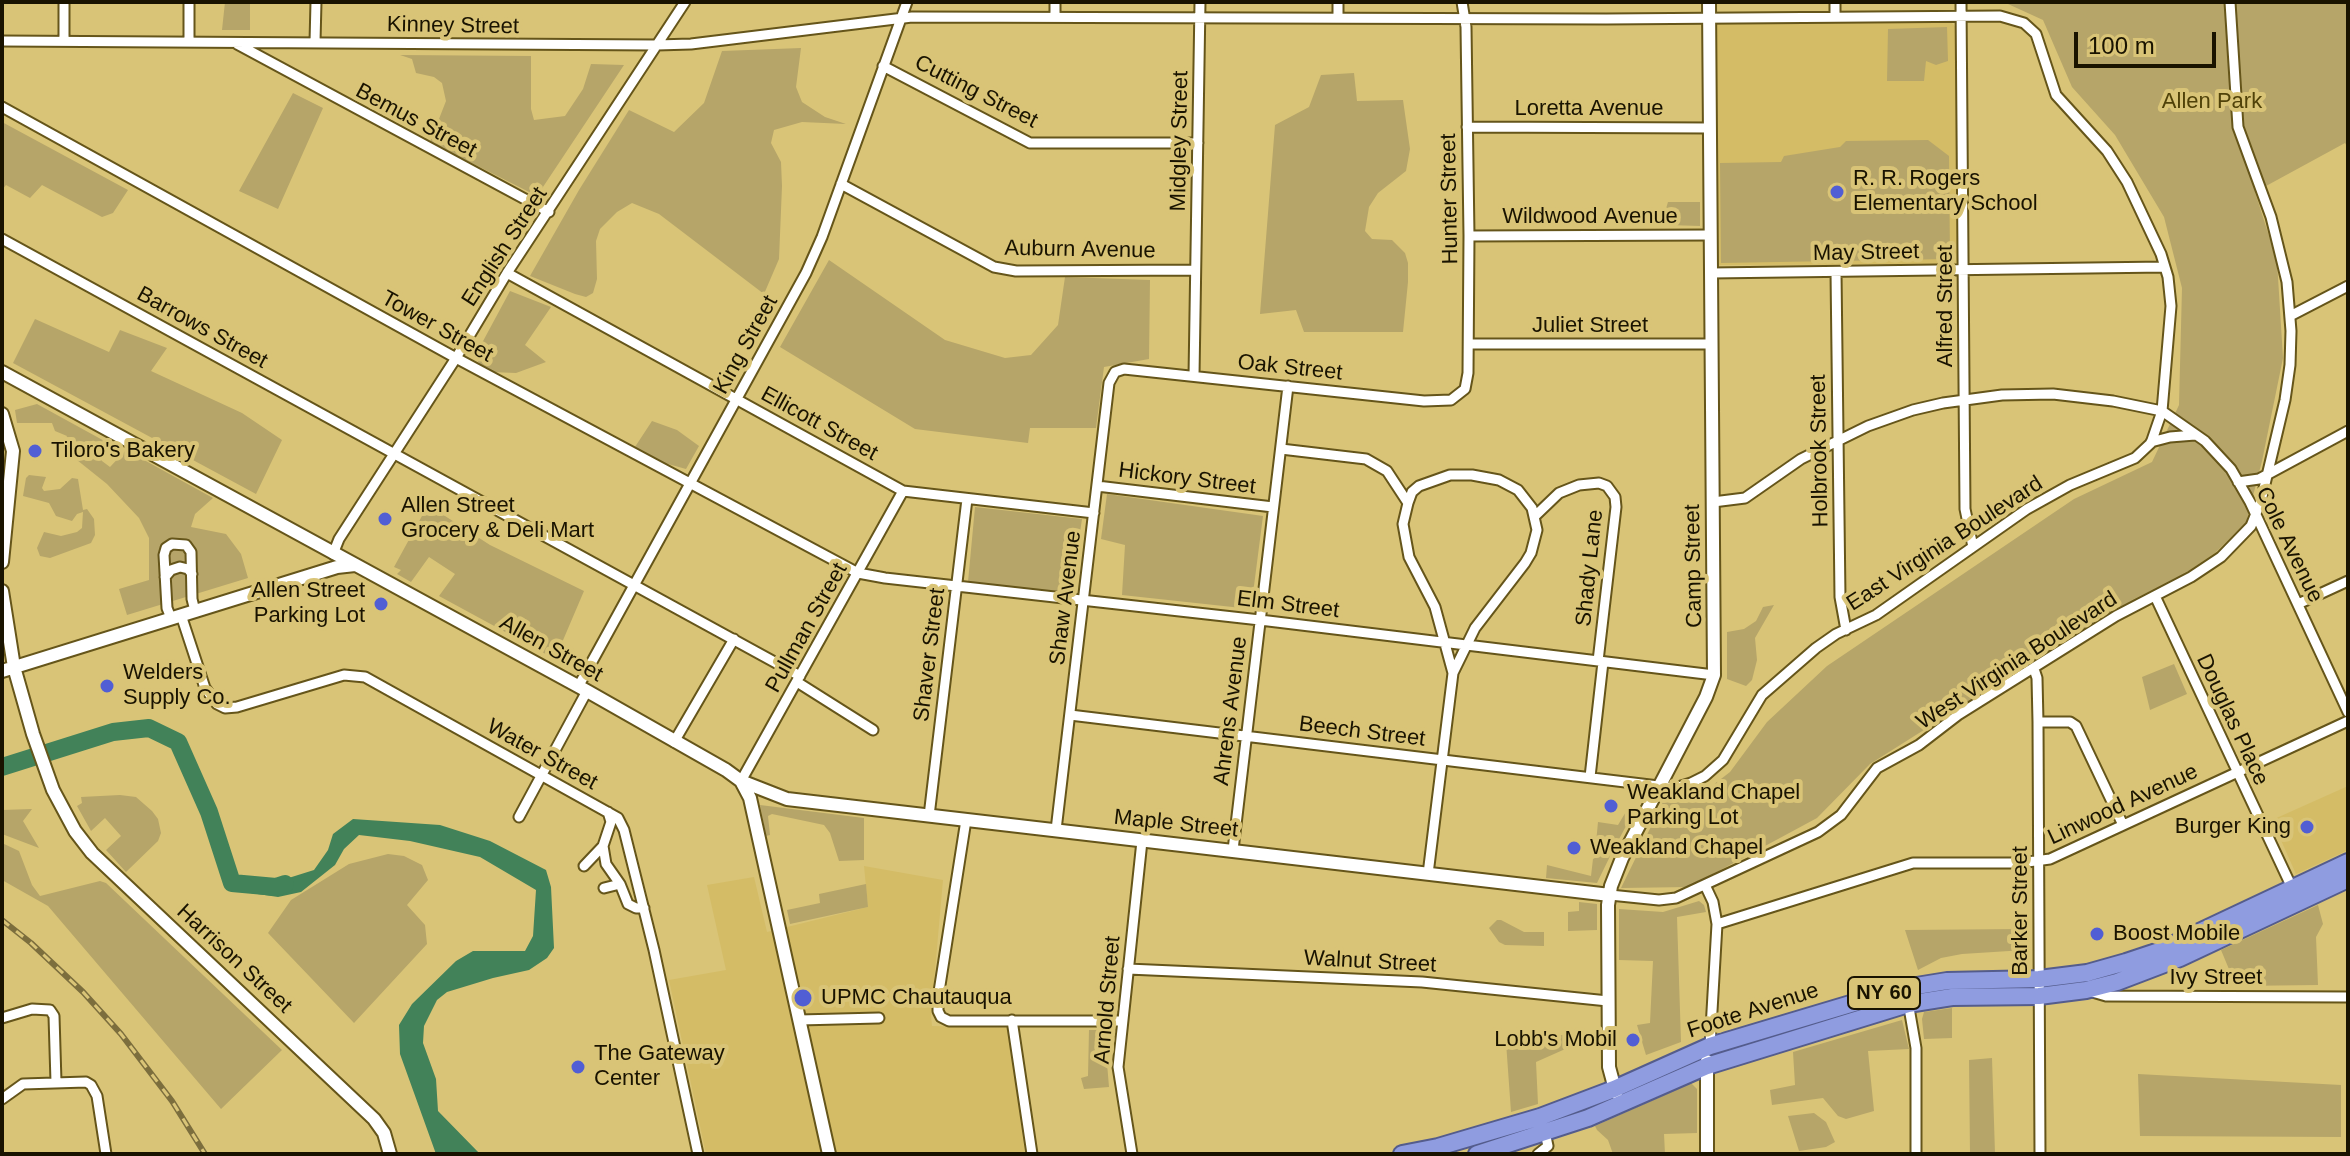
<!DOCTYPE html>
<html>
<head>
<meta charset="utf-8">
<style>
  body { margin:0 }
  #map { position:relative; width:2350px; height:1156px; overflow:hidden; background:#d9c477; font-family:Helvetica,sans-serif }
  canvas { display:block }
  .frame { position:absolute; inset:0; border:4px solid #191300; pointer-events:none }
  .scale { position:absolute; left:2074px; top:32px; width:142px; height:36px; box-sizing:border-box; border:4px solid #191300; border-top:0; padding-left:10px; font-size:24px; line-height:28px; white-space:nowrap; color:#191300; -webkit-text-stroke:6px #d9c477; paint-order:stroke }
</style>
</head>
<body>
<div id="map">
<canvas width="2350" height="1156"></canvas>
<div class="frame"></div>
<div class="scale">100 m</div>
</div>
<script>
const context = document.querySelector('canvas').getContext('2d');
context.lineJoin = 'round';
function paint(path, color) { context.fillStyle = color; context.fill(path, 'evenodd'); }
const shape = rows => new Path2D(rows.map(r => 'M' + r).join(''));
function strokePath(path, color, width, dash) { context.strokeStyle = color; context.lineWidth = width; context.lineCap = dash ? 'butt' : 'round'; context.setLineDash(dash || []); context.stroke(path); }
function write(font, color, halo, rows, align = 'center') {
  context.font = font + ' Helvetica,sans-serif'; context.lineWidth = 8; context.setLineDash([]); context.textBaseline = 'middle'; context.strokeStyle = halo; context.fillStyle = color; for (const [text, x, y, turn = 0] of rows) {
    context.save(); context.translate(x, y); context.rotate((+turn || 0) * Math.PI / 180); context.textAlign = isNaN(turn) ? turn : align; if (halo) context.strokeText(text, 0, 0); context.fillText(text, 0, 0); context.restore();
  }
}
paint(shape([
  [1950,21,1956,28,1958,257,1955,264,1719,265,1714,30,1717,24],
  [2348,786,2348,850,2296,874,2272,820],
  [864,866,943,880,931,1015,932,1026,1008,1028,1025,1154,706,1154,669,980,726,970,707,885,754,877,767,932,868,907]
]), '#d4bc66');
paint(shape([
  [225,2,250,2,250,30,222,30],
  [1972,2,2348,2,2348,148,2345,143,2255,192,2277,261,2283,358,2262,461,2246,523,2215,553,2175,580,2114,610,1870,764,1817,818,1689,887,1621,888,1663,802,1695,799,1730,772,1767,722,1827,666,2074,499,2152,462,2179,405,2182,288,2164,217,2115,135,2072,87,2043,20,2008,4],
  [1947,27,1948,61,1936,65,1926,61,1924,81,1887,81,1888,29],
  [801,48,796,87,802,102,825,117,846,124,802,122,774,130,771,143,781,162,782,186,779,259,764,294,659,214,632,203,617,212,600,229,596,241,597,279,593,293,586,297,575,294,530,276,579,190,629,110,674,132,704,103,722,51],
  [400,55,531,56,531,109,534,120,565,116,583,89,591,64,624,65,537,196,430,142,446,101,442,83,434,77,416,73,412,59],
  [1354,73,1357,101,1403,100,1410,149,1406,171,1378,193,1369,207,1365,231,1372,239,1392,240,1405,253,1408,263,1408,282,1403,332,1304,332,1296,310,1260,314,1275,125,1309,107,1321,75],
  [293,93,323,108,278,209,239,191],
  [2,122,128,190,113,213,102,217,42,185,30,198,6,185,2,190],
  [1928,140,1949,156,1950,259,1721,263,1720,163,1781,162,1784,156,1840,147,1846,141],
  [1668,202,1700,202,1700,226,1668,225,1665,212],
  [829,260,945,340,1005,358,1031,355,1058,325,1065,277,1150,280,1149,359,1104,367,1096,428,1030,428,1028,443,915,429,780,347],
  [510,291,551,307,525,345,546,362,516,373,491,372,479,363,475,356],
  [35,319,109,352,120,330,167,348,151,371,242,413,282,440,256,494,13,363],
  [37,404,108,443,102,454,102,461,110,467,126,450,213,498,195,514,191,527,226,534,241,554,248,578,127,615,119,589,149,580,149,538,139,518,107,484,62,448,67,436,55,431,52,423,17,423,15,410],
  [652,421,677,430,699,446,686,469,650,459,633,450],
  [29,475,46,477,42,488,44,491,60,489,72,478,78,479,83,510,87,509,94,519,95,535,91,543,50,558,40,556,37,548,44,532,61,536,77,532,82,528,83,512,77,514,72,521,56,516,49,503,23,496,26,478],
  [1107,494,1263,516,1251,609,1122,595,1125,545,1101,539],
  [428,505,490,545,584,591,555,659,439,596,455,574,429,557,411,582,397,574,401,570,394,567],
  [975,507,1082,519,1071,593,968,582],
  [1774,605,1755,638,1757,660,1752,680,1746,686,1727,679,1727,632,1744,629,1756,621,1763,607],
  [2174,664,2187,694,2150,710,2142,677],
  [120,795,136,797,152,811,158,819,161,833,158,841,126,872,106,850,121,836,105,818,91,831,77,806,82,803,81,797],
  [760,805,864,818,864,860,839,861,830,833,824,825,772,814,768,816,770,835,766,836],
  [32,809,23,821,39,848,2,834,2,810],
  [1627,810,1634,811,1617,843,1607,845,1601,851,1596,843,1598,822,1618,825],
  [2,843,19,851,32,885,40,896,100,881,106,883,282,1050,221,1109,48,906,2,880],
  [1615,846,1597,883,1546,878,1547,865,1591,876,1593,859],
  [388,854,404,856,422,865,428,880,407,905,425,925,427,944,354,1023,268,933,291,900,349,864],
  [866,884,868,907,790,924,787,910,820,903,819,894],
  [1699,901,1704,905,1706,912,1677,917,1681,1042,1646,1055,1637,1025,1650,1023,1653,961,1619,960,1619,909,1663,912],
  [1579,902,1597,904,1597,930,1568,931,1568,912,1579,911],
  [2318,905,2323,924,2316,937,2318,985,2236,986,2221,950],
  [1497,920,1501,920,1524,932,1544,932,1544,946,1505,945,1499,942,1489,928],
  [2023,929,2025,950,1962,954,1941,958,1918,970,1905,930],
  [1952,1008,1952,1038,1924,1039,1922,1019,1924,1012],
  [1902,1020,1909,1049,1868,1051,1874,1111,1846,1119,1838,1116,1823,1098,1772,1105,1770,1090,1795,1085,1793,1052],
  [1089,1030,1110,1030,1107,1063,1109,1087,1084,1089,1081,1078,1088,1076],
  [1569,1035,1568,1046,1563,1050,1536,1062,1538,1104,1511,1112,1506,1042,1534,1036],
  [1992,1058,1995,1154,1970,1154,1969,1060],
  [2138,1074,2341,1085,2341,1137,2140,1136],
  [1691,1083,1697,1089,1697,1133,1664,1134,1665,1154,1613,1154,1608,1140,1597,1130,1595,1126],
  [1814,1113,1826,1122,1835,1142,1826,1147,1799,1151,1788,1116]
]), '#b6a569');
paint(shape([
  [353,819,440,825,490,841,546,870,551,887,554,948,547,958,529,970,493,978,447,992,437,1000,424,1026,423,1043,436,1079,438,1111,480,1154,436,1154,400,1054,399,1025,412,1004,456,961,473,951,525,951,533,936,536,890,480,857,410,841,359,835,344,849,335,865,301,892,278,897,244,892,314,870,328,850,333,834]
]), '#428259');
strokePath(shape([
  [2,767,113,732,149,728,178,742,209,812,232,883,276,887,285,884]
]), '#428259', 18);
const minor = shape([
  [1338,2,1338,17],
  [1835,2,1835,17],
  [1961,2,1965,509,1973,547],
  [1055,17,1055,2],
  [2,41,657,45,691,44,912,17,1606,19,2000,16,2024,23,2036,34,2056,95,2107,151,2127,182,2161,254,2168,277,2171,306,2162,411,2151,443,2135,458,2070,485,2027,509,1876,615,1836,634,1816,648,1762,695,1723,760,1705,776,1691,783,1675,788,1070,715],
  [64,41,64,2],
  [189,41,189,2],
  [315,42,316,2],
  [237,44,549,212],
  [883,66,1030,143,1198,143],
  [2,107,456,358,858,573,885,578,1260,620,1714,675],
  [1467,127,1710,128],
  [841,184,994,267,1016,271,1195,270],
  [1469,236,1711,235],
  [2,239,800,676],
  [1836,272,1840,597,1846,630],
  [507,273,903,491,1094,513],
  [1711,273,2165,267],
  [2290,316,2348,286],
  [1469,344,1712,344],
  [1194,376,1200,2],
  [2151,442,2170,437,2195,435],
  [1281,449,1366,459,1387,471,1408,503],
  [2238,482,2259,479,2348,431],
  [1097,486,1273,507],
  [1713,502,1745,498,1801,459,1868,426,1913,410,1943,403,2002,395,2053,394,2113,401,2162,411,2205,441,2231,469,2250,502,2348,712],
  [1535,516,1559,493,1579,485,1599,483,1607,486,1615,497,1616,507,1598,661],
  [333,554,339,539,456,358,507,273,685,2],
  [165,577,171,570,180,567,188,569,192,574],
  [2155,596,2294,892],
  [2298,604,2348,581],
  [181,615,205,688,217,704,225,708,237,707,344,675,365,677,618,818,624,830,654,950,698,1154],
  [171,618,167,608,164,555,166,548,172,544,186,545,191,552,192,599,195,611],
  [2034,669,2037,678,2038,722,2040,1154],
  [797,682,873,730],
  [578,687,806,273,822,237,907,2],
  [2038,722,2070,722,2076,726,2123,825],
  [674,742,734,639],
  [1590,777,1603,662],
  [741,781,903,491],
  [608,812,611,822,603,846,606,864,620,884,628,904,636,908,644,908],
  [929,816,967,499],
  [519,817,587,691],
  [966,820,938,998,938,1011,941,1017,949,1021,1122,1021],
  [1056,830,1109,383,1115,372,1124,369,1424,401,1451,400,1465,389,1468,373,1469,236,1466,27,1462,2],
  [1233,850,1288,386],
  [584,866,603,846],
  [1428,874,1453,673,1475,628,1525,563,1531,553,1537,530,1532,508,1518,490,1499,480,1472,475,1450,475,1419,486,1412,492,1408,503,1403,524,1409,557,1435,607,1453,673],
  [1705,885,1713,902,1717,924,1710,1046],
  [604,888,620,884],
  [1610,895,1659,900,1676,898,1818,832,1841,815,1877,768,1919,745,1958,715,2116,616,2191,577,2221,557,2251,526,2261,501,2285,400,2290,365,2291,331,2287,282,2271,217,2238,127,2230,2],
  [1717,924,1913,863,2020,863,2050,859,2348,721],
  [1128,969,1422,982,1608,1001],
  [2089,991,2106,996,2348,997],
  [1908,1002,1916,1048,1916,1154],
  [2,1018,32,1009,50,1010,54,1016,56,1082],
  [799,1020,879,1018],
  [1012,1020,1032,1154],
  [2,1099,23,1084,86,1082,91,1085,97,1096,106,1154],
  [1132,1154,1118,1067,1142,841],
  [1538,1154,1548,1146,1544,1128]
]);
const tertiary = shape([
  [2,372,587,691,726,770,741,781,750,798,829,1154],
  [2,414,13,451,2,562],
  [2,591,14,667,33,734,53,790,75,831,92,853,374,1119,384,1133,390,1154],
  [2,671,337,567,355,565],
  [741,781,787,799,1610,895],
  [1616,1093,1609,1067,1608,905,1611,886,1622,858,1706,697,1714,675,1709,2],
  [1707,1154,1707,1061]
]);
const trunk = shape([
  [1402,1154,1438,1147,1540,1117,1614,1089,1710,1046,1904,988,1947,981,2039,979,2087,973,2126,962,2159,951,2348,862],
  [1477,1154,1588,1118,1707,1066,1908,1004,1952,997,2039,996,2086,990,2117,982,2180,958,2348,879]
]);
strokePath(minor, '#65551a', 13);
strokePath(tertiary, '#65551a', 16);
strokePath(trunk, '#545c8c', 20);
strokePath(minor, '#fff', 9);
strokePath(tertiary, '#fff', 12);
strokePath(trunk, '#8f9ce0', 16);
const rail = shape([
  [2,920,31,943,83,992,121,1034,172,1101,205,1154]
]);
strokePath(rail, '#7c6e3d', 6);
strokePath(rail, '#d9c477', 3, [9]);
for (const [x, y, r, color] of [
  [1837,192,8,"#515ed4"],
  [35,451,8,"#515ed4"],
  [385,519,8,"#515ed4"],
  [381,604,8,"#515ed4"],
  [107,686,8,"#515ed4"],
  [1611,806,8,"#515ed4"],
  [2307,827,8,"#515ed4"],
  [1574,848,8,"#515ed4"],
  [2097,934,8,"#515ed4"],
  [803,998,10,"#515ed4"],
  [1633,1040,8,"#515ed4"],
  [578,1067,8,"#515ed4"]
]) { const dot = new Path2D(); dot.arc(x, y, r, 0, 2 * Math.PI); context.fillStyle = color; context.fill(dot); strokePath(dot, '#d9c477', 3); }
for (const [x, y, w] of [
  [1884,993,72]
]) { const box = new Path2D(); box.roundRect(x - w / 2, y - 16, w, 32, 6); context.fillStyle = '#d9c477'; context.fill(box); strokePath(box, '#191300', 2); }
write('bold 20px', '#191300', null, [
  ["NY 60",1884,993]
]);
write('22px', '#191300', '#d9c477', [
  ["Kinney Street",453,26,1],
  ["Cutting Street",976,92,27],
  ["Loretta Avenue",1589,109],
  ["Bemus Street",416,121,28],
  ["Midgley Street",1180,141,-89],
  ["Hunter Street",1450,199,-91],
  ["Wildwood Avenue",1590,217],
  ["English Street",505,247,-57],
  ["Auburn Avenue",1080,250,1],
  ["May Street",1866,253,-1],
  ["Alfred Street",1946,306,-90],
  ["Juliet Street",1590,326],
  ["Tower Street",437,327,29],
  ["Barrows Street",202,328,29],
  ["King Street",746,345,-61],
  ["Oak Street",1290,368,6],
  ["Ellicott Street",819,424,29],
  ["Holbrook Street",1820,451,-91],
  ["Hickory Street",1187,479,7],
  ["East Virginia Boulevard",1945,544,-33],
  ["Cole Avenue",2289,545,64],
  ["Camp Street",1694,566,-91],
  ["Shady Lane",1590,568,-84],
  ["Shaw Avenue",1066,598,-83],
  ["Elm Street",1288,605,7],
  ["Pullman Street",807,628,-61],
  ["Allen Street",551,649,29],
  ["Shaver Street",930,655,-83],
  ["West Virginia Boulevard",2017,661,-33],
  ["Ahrens Avenue",1231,711,-83],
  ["Douglas Place",2232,720,65],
  ["Beech Street",1362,732,7],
  ["Water Street",542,755,29],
  ["Linwood Avenue",2123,805,-25],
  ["Maple Street",1176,824,6],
  ["Barker Street",2021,911,-90],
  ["Harrison Street",234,959,43],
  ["Walnut Street",1370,962,3],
  ["Ivy Street",2216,978],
  ["Arnold Street",1108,1000,-85],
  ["Foote Avenue",1753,1011,-18]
]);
write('22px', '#504209', '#d9c477', [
  ["Allen Park",2212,102]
]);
write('22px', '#191300', '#d9c477', [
  ["R. R. Rogers",1853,179],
  ["Elementary School",1853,204],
  ["Tiloro's Bakery",51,451],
  ["Allen Street",401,506],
  ["Grocery & Deli Mart",401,531],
  ["Allen Street",365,591,"right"],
  ["Parking Lot",365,616,"right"],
  ["Welders",123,673],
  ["Supply Co.",123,698],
  ["Weakland Chapel",1627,793],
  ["Parking Lot",1627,818],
  ["Burger King",2291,827,"right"],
  ["Weakland Chapel",1590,848],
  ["Boost Mobile",2113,934],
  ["UPMC Chautauqua",821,998],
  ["Lobb's Mobil",1617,1040,"right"],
  ["The Gateway",594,1054],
  ["Center",594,1079]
], 'left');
</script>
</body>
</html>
